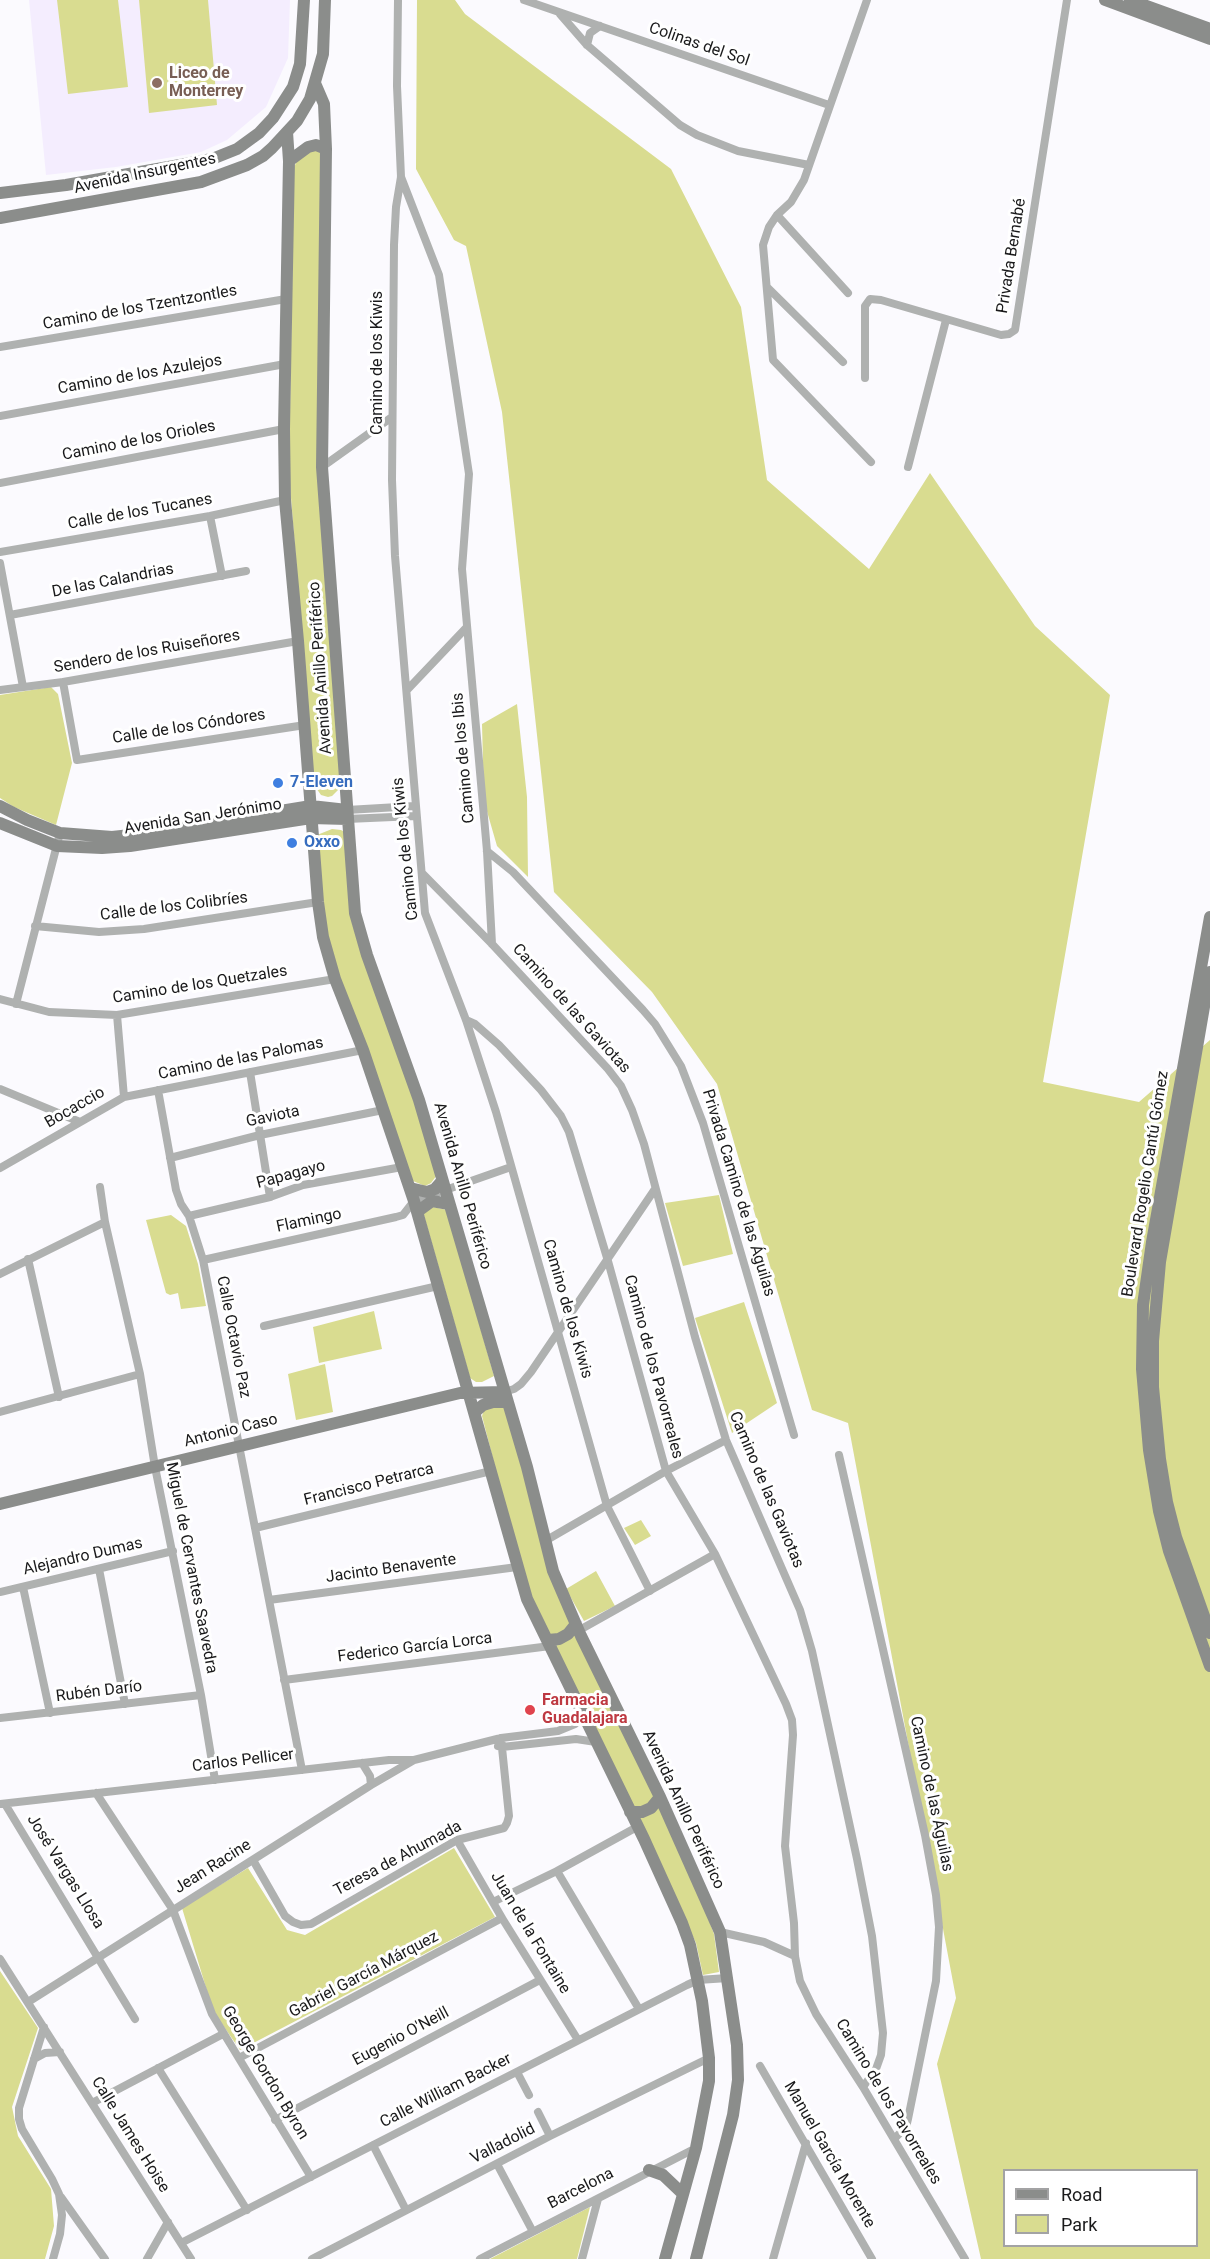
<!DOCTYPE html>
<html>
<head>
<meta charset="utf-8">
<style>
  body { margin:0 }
  #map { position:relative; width:1210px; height:2259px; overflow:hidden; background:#fbfafe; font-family:Roboto,sans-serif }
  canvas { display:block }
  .legend { position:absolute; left:1003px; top:2169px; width:195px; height:78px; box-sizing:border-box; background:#fff; border:2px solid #a3a3a4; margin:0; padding:8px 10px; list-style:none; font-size:18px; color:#1a1a1b }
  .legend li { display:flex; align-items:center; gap:12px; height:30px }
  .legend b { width:30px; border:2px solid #a3a3a4 }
</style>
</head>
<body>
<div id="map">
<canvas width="1210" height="2259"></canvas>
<ul class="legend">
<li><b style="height:8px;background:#8b8d8b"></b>Road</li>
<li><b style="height:16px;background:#d9dc90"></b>Park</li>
</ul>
</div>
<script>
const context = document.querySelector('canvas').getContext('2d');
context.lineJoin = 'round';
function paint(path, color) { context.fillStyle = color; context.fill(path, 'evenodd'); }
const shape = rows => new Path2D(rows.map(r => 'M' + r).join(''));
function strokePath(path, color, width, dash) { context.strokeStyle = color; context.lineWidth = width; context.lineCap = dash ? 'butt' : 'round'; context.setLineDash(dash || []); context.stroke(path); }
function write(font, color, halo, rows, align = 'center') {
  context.font = font + ' Roboto,sans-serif'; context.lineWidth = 6; context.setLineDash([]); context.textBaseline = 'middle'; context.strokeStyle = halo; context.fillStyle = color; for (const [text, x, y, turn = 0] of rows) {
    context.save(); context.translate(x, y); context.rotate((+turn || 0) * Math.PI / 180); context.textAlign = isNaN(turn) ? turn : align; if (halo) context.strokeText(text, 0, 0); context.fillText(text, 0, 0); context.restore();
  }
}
paint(shape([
  [29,0,290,0,288,58,266,107,227,140,201,152,116,167,46,175]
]), '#f4edfe');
paint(shape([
  [57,0,118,0,128,87,68,94],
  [139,0,208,0,217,105,149,113],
  [417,0,455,0,465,14,671,169,741,307,767,480,869,569,930,473,1035,626,1110,695,1043,1082,1139,1102,1210,1040,1210,2259,981,2259,937,2064,956,1998,848,1423,812,1410,717,1084,652,992,554,892,502,412,466,246,454,240,416,169],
  [1004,2170,1196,2170,1196,2246,1004,2246],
  [312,149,323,152,317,454,341,787,332,796,328,797,321,795,314,785,289,473,294,167,297,161],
  [51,687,58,694,72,763,56,825,14,807,0,798,0,695],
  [517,704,527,797,528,877,497,846,484,801,482,724],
  [332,829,341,830,346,833,352,923,405,1069,437,1175,431,1183,425,1186,413,1181,329,947,316,843,317,835],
  [719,1195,733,1254,683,1266,665,1203],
  [433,1207,447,1210,494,1376,482,1382,476,1382,470,1378,423,1212],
  [171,1215,186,1226,198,1264,206,1306,181,1309,178,1293,170,1295,166,1293,146,1220],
  [744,1302,777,1403,732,1433,695,1318],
  [374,1311,382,1349,319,1363,313,1327],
  [325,1364,333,1412,296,1420,288,1374],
  [504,1406,540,1531,692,1875,714,1934,719,1972,703,1975,696,1943,531,1598,518,1556,482,1416,484,1410,488,1408],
  [641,1520,651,1536,635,1545,624,1528],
  [596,1571,615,1606,584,1621,566,1589],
  [454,1848,495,1917,240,2050,213,2011,182,1908,248,1868,287,1930,305,1935],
  [0,1971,38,2028,12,2107,18,2136,51,2189,54,2226,45,2259,0,2259],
  [590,2207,577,2259,490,2259]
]), '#d9dc90');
strokePath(shape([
  [398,0,397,86,401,177,396,207,394,245,392,480,395,556,425,913,466,1020,496,1112,607,1506,650,1591],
  [524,0,829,105],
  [867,0,804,180,791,202,777,215,769,227,763,245,773,360,871,462],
  [560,14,587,45,680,125,697,135,738,151,809,165],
  [587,45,590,33,600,26],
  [401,177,439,275,469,474,462,569,487,851,492,944],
  [777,215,848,293],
  [767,287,843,362],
  [0,347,286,299],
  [865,378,865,306,870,299,881,300,1001,335,1009,334,1015,330,1067,0],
  [0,416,285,364],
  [322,467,392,417],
  [908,467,946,320],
  [0,483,284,429],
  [210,516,222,576],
  [0,552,210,516,285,500],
  [0,563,23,687],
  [10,615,246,571],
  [63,682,77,760,305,725],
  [0,690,63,682,298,641],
  [407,690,466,628],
  [347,810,415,806],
  [347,819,416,816],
  [487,851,513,872,643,1010,655,1024,681,1066,703,1123,794,1435],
  [422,873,492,944,608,1069,621,1086,632,1110,644,1144,695,1337,726,1440,800,1610,812,1651,857,1859,872,1936,883,2033,881,2055,876,2069,863,2087],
  [35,926,99,932,144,929,318,902],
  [0,999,49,1012,117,1015,335,979],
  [16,1004,60,833],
  [117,1015,124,1097],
  [466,1020,475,1024,499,1045,541,1090,561,1116,569,1132,608,1261,666,1471,715,1554,786,1704,792,1720,793,1735,785,1846,794,1923,795,1956,800,1981,816,2014,863,2087,965,2259],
  [250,1072,270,1197],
  [0,1089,80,1122],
  [158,1090,176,1190,181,1204,189,1216,203,1260,302,1770],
  [170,1158,260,1135,383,1110],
  [0,1168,124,1097,363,1050],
  [100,1187,105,1222,140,1374,155,1467,201,1695,215,1780],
  [189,1216,270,1197,303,1185,402,1167],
  [28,1259,59,1397],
  [203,1260,396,1217,403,1215,414,1201,511,1167],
  [0,1274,105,1222],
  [264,1326,438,1286],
  [504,1392,514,1389,521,1384,531,1372,655,1189],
  [0,1412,140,1374],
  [839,1455,925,1835,936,1895,939,1927,936,1981,908,2119,906,2127,894,2139],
  [255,1528,491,1471],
  [545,1541,666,1471,726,1440],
  [99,1569,125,1704],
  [23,1587,50,1713],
  [0,1592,173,1551],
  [269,1600,517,1567],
  [576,1632,715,1554],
  [284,1680,550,1646,554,1643],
  [0,1718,201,1695],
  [498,1746,502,1747,576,1739,596,1742],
  [362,1763,370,1776,371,1785],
  [96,1793,173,1910,212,2014,311,2177],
  [0,1804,389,1760,414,1760,501,1738,558,1731,575,1724,583,1717],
  [5,1804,135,2019],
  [457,1840,502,1918,578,2040],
  [253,1860,285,1916,293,1922,301,1925,311,1924,457,1840,504,1828,507,1823,509,1816,501,1738],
  [557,1871,639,2009],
  [493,1902,557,1871,637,1827],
  [720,1932,764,1942,795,1956],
  [0,1959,191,2259],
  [28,2002,371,1785,414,1760],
  [44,2027,19,2108,19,2119,22,2129,52,2179,59,2194,62,2215,60,2234,53,2259],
  [239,2058,502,1918],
  [34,2059,45,2053,60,2052],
  [760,2066,872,2259],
  [158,2068,247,2210],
  [517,2072,529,2095],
  [92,2103,223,2034],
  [538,2112,550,2136],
  [275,2120,540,1980],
  [373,2145,406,2210],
  [497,2164,532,2230],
  [61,2197,105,2259],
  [181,2243,687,1985,698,1980,728,1978],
  [147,2259,168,2222],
  [312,2259,550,2136,709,2058],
  [480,2259,696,2148],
  [582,2259,598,2199],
  [773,2259,806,2143]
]), '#afb1b0', 8);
strokePath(shape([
  [1105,0,1210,39],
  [1130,0,1210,29],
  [315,83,324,104,326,149,322,467,355,913,367,955,419,1100,527,1467,553,1571,581,1636,660,1797,720,1932,737,2045,738,2080,733,2115,696,2259],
  [287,132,289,161,284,429,285,500,298,641,318,902,323,937,335,979,363,1050,414,1201,527,1599,644,1839,682,1923,690,1945,702,2001,709,2058,709,2081,696,2148,665,2259],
  [289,161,308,147,316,145,326,149],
  [0,193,66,185,180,165,212,159,237,149,259,133,273,118,293,87,300,64,304,0],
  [0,218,201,182,247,165,263,156,272,148,297,121,310,99,323,54,325,0],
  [0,806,27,820,60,833,112,837,140,834,311,806,347,810],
  [0,823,57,846,102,848,130,846,311,818,347,819],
  [1210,917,1152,1242,1143,1305,1142,1369,1149,1450,1159,1511,1169,1551,1210,1666],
  [1210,972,1160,1262,1153,1341,1153,1387,1160,1459,1167,1502,1176,1537,1210,1633],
  [410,1188,427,1192,435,1189,442,1181],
  [417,1212,432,1201,449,1204],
  [475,1412,483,1405,493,1402,507,1402],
  [0,1504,460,1393,504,1392],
  [548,1640,559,1639,568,1634,576,1624],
  [630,1812,642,1812,651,1808,660,1797],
  [649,2170,663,2175,683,2194]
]), '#8b8d8b', 12);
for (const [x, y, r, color] of [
  [157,83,6,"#8d6e63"],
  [278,783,6,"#3f7fe0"],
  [292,843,6,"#3f7fe0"],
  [530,1710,6,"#e0444e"]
]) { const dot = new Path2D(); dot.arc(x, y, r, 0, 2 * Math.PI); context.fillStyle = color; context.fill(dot); strokePath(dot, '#fff', 2); }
write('16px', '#1a1a1b', '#fff', [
  ["Colinas del Sol",699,45,19],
  ["Avenida Insurgentes",145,174,-12],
  ["Privada Bernabé",1012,256,-81],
  ["Camino de los Tzentzontles",140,308,-10],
  ["Camino de los Kiwis",378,363,-90],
  ["Camino de los Azulejos",140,375,-10],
  ["Camino de los Orioles",139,441,-11],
  ["Calle de los Tucanes",140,512,-10],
  ["De las Calandrias",113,581,-11],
  ["Sendero de los Ruiseñores",147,652,-10],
  ["Avenida Anillo Periférico",321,668,-94],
  ["Calle de los Cóndores",189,727,-9],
  ["Camino de los Ibis",464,758,-95],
  ["Avenida San Jerónimo",203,817,-9],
  ["Camino de los Kiwis",406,849,-96],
  ["Calle de los Colibríes",174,907,-7],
  ["Camino de los Quetzales",200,985,-9],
  ["Camino de las Gaviotas",571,1009,48],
  ["Camino de las Palomas",241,1059,-11],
  ["Bocaccio",75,1108,-30],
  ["Gaviota",273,1117,-12],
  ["Papagayo",291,1175,-15],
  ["Boulevard Rogelio Cantú Gómez",1146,1184,-81],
  ["Avenida Anillo Periférico",462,1186,74],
  ["Privada Camino de las Águilas",738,1193,73],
  ["Flamingo",309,1221,-12],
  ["Camino de los Kiwis",567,1309,74],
  ["Calle Octavio Paz",233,1337,79],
  ["Camino de los Pavorreales",653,1367,75],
  ["Antonio Caso",231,1431,-14],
  ["Francisco Petrarca",369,1485,-14],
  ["Camino de las Gaviotas",766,1490,67],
  ["Alejandro Dumas",83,1557,-13],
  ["Miguel de Cervantes Saavedra",191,1568,79],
  ["Jacinto Benavente",391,1569,-8],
  ["Federico García Lorca",415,1648,-7],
  ["Rubén Darío",99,1692,-7],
  ["Carlos Pellicer",243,1761,-7],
  ["Camino de las Águilas",931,1794,78],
  ["Avenida Anillo Periférico",683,1810,65],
  ["Teresa de Ahumada",398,1859,-28],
  ["Jean Racine",213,1867,-32],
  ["José Vargas Llosa",65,1872,58],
  ["Juan de la Fontaine",530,1933,59],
  ["Gabriel García Márquez",364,1975,-28],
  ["Eugenio O'Neill",401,2037,-28],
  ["George Gordon Byron",265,2073,59],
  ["Calle William Backer",446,2091,-27],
  ["Camino de los Pavorreales",888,2102,59],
  ["Calle James Hoise",130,2135,58],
  ["Valladolid",503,2144,-27],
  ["Manuel García Morente",829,2155,60],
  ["Barcelona",581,2189,-27]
]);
write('bold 16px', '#785e54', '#fff', [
  ["Liceo de",169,74],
  ["Monterrey",169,92]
], 'left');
write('bold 16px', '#366cbe', '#fff', [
  ["7-Eleven",290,783],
  ["Oxxo",304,843]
], 'left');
write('bold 16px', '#be3a42', '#fff', [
  ["Farmacia",542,1701],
  ["Guadalajara",542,1719]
], 'left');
</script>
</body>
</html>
